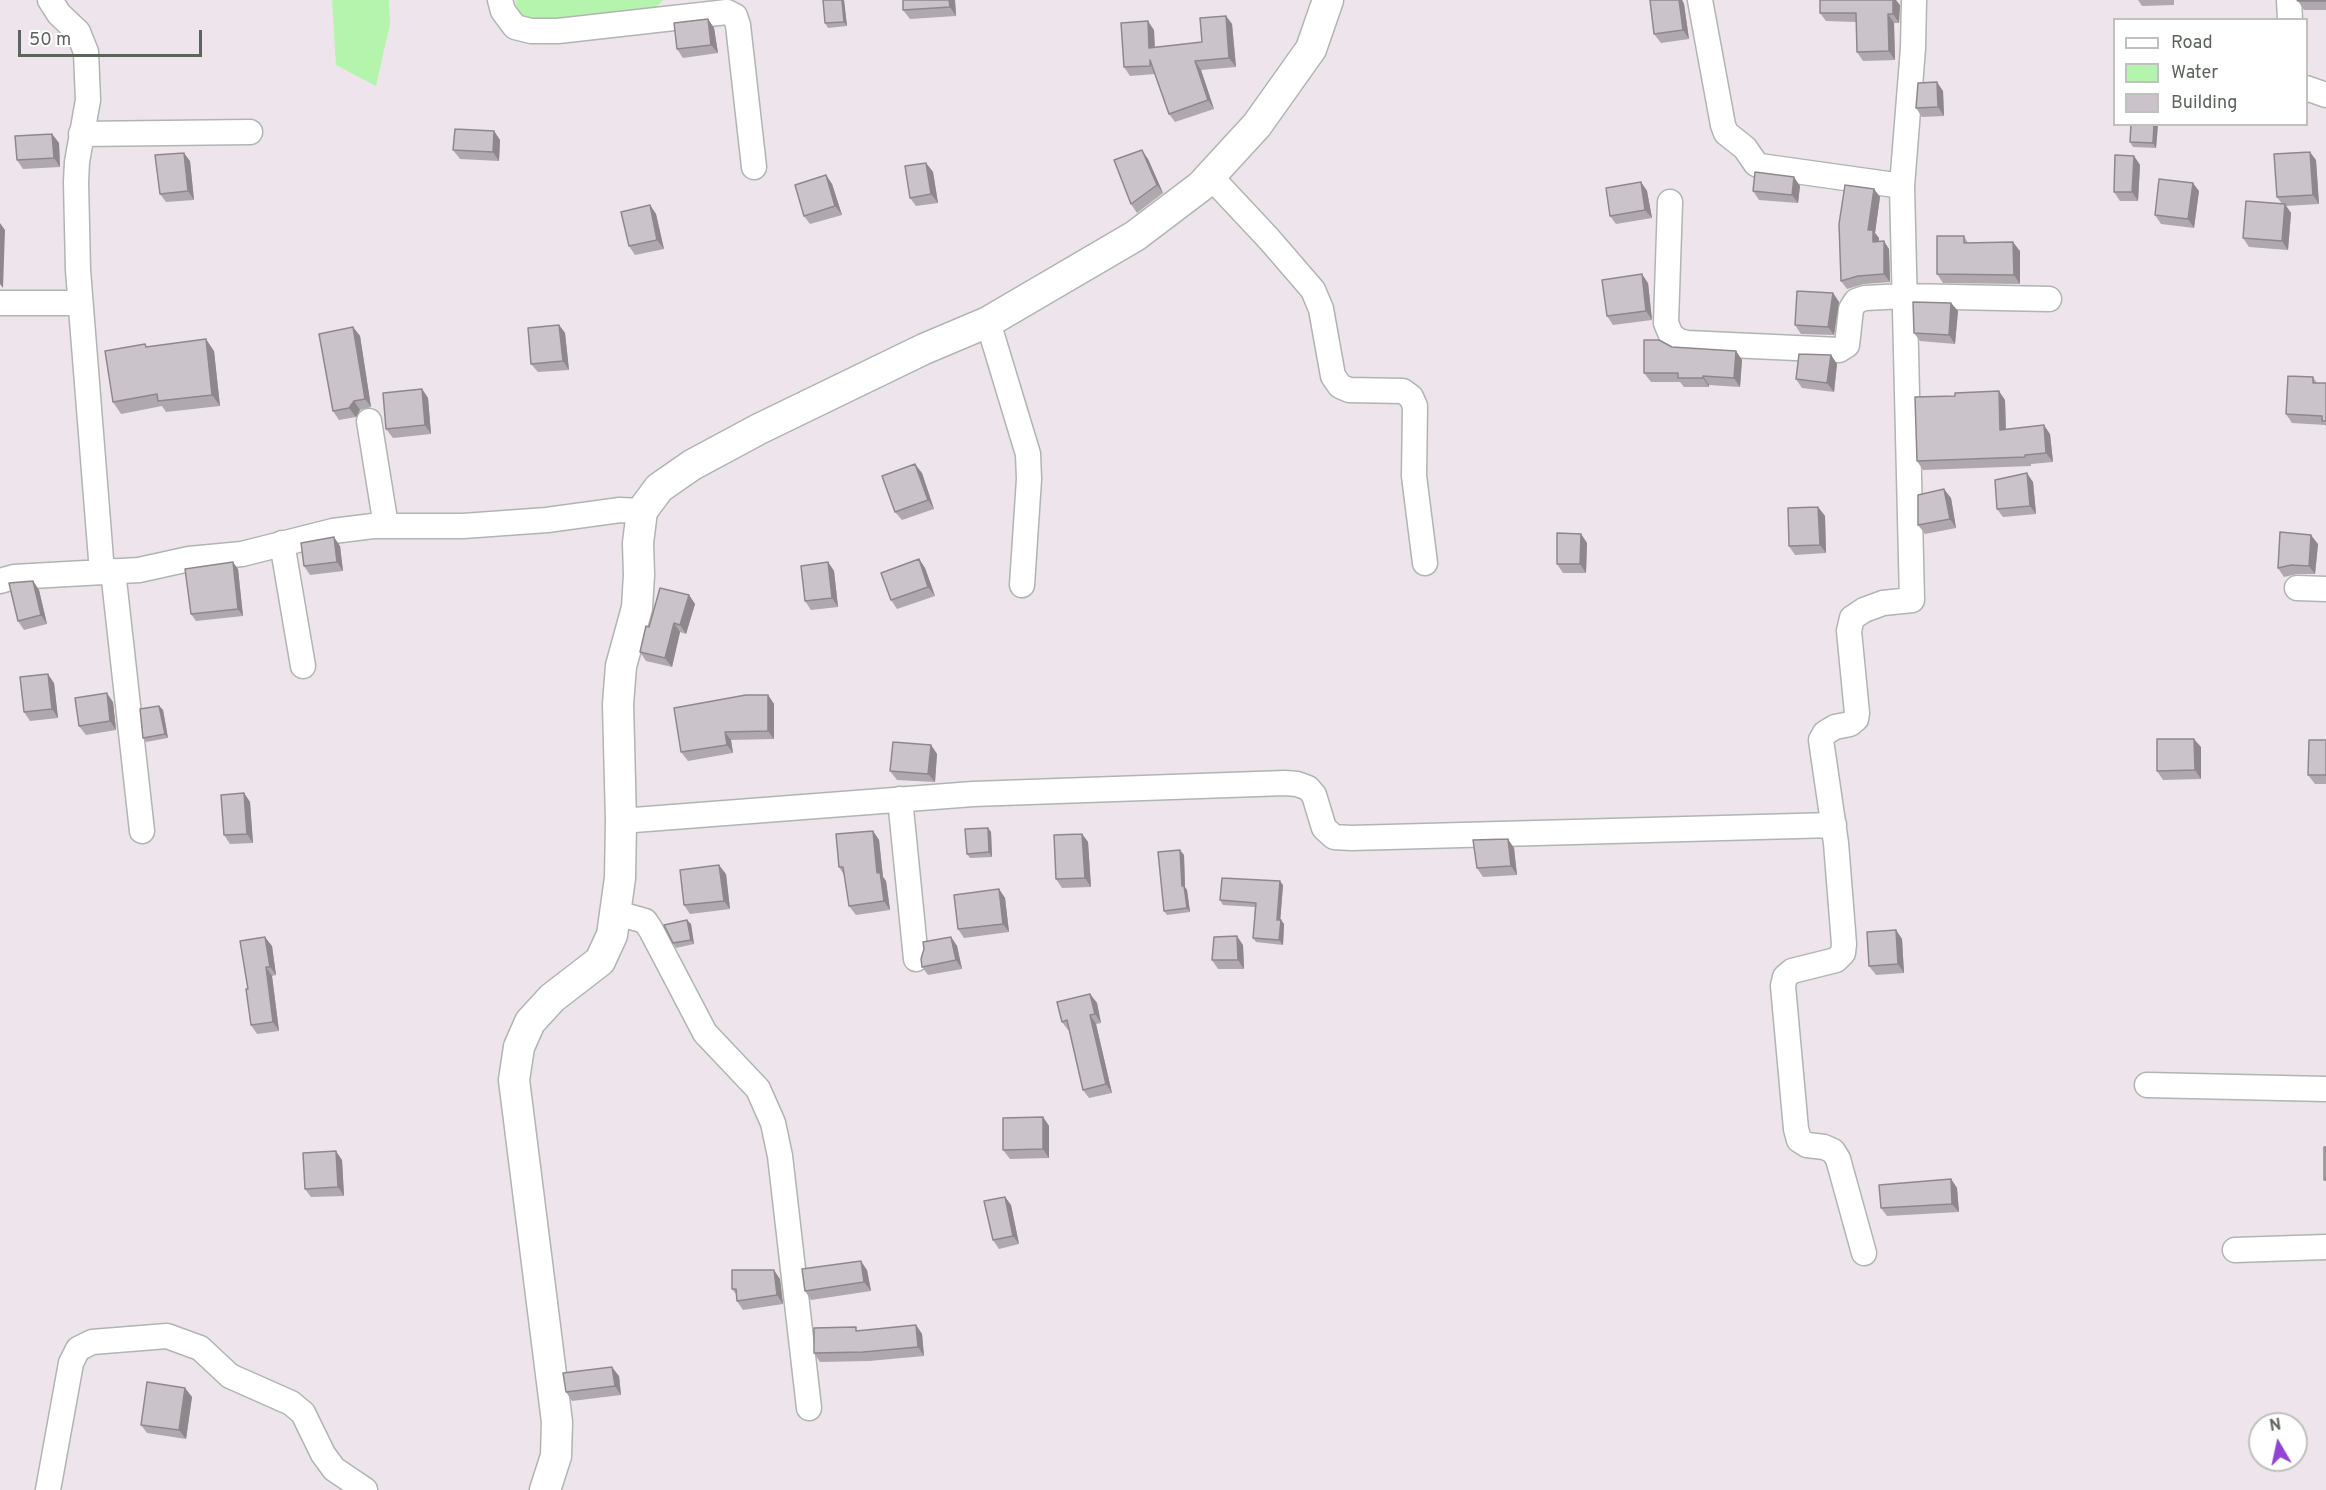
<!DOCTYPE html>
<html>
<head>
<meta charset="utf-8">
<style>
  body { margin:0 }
  #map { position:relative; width:2326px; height:1490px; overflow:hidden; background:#ede5eb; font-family:Overpass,sans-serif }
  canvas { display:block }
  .legend { position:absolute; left:2113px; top:18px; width:195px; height:108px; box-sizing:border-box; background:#fff; border:2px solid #bec1be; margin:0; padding:8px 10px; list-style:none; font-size:18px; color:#5d635d }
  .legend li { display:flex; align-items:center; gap:12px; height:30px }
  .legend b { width:30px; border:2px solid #bec1be }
  .north { position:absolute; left:2248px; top:1412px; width:60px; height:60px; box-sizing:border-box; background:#fff; border:2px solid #bec1be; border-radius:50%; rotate:351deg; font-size:16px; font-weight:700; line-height:24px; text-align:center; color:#5d635d }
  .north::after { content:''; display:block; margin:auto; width:21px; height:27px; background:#9344d4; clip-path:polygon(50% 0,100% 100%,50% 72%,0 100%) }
  .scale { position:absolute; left:18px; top:30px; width:184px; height:27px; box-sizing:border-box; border:3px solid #5d635d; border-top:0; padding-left:8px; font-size:18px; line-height:21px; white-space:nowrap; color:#5d635d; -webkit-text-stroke:4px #fff; paint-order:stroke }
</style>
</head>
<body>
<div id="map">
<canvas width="2326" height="1490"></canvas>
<ul class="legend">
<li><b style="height:8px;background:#fff"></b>Road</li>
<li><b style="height:16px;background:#b4f4ad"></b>Water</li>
<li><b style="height:16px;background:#cbc3ca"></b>Building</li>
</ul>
<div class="north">N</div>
<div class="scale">50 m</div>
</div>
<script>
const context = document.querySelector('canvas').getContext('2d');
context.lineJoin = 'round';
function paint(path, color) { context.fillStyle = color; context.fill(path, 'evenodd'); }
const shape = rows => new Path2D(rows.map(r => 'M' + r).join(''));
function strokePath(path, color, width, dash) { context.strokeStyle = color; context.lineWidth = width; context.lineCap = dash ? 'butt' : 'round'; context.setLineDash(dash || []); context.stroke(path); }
paint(shape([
  [332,0,389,0,390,24,376,86,336,65],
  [516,0,663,0,647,16,562,24,517,15]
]), '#b4f4ad');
const minor = shape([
  [50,0,59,14,78,32,86,52,88,100,77,162,76,182,78,270,102,572],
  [500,0,503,11,515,27,531,31,558,31,727,12,735,16,738,25,754,167],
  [1700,0,1723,125,1726,133,1745,148,1756,164,1760,166,1902,186],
  [2289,0,2290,20],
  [2306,88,2326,95],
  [81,134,250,132],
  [1210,176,1269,239,1313,290,1321,309,1333,376,1340,386,1349,390,1403,391,1411,397,1415,406,1414,476,1425,563],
  [1670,202,1666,323,1671,335,1679,341,1687,343,1839,350,1847,345,1851,309,1856,301,1865,298,1904,296,2049,299],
  [0,303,80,303],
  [988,322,1028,454,1029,479,1022,585],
  [369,421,386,526],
  [282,543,303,666],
  [113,571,142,831],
  [0,581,14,577,139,570,189,559,242,554,333,531,373,526,463,526,547,520,620,510,642,511],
  [2297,588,2326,589],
  [900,799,916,959],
  [621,821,973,794,1285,783,1297,784,1308,788,1314,795,1324,828,1334,837,1351,838,1834,825],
  [617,913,645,921,651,930,705,1033,758,1089,773,1123,780,1156,809,1408],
  [2147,1085,2326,1089],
  [2235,1250,2326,1247],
  [1864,1253,1838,1159,1833,1151,1824,1147,1807,1145,1799,1140,1796,1129,1783,986,1785,977,1792,971,1836,960,1843,953,1844,944,1836,843,1821,740,1825,733,1835,727,1850,724,1856,719,1857,713,1849,631,1852,618,1864,610,1883,603,1912,600,1902,186,1913,48,1914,0],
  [48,1490,71,1363,78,1349,92,1342,167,1336,200,1348,230,1376,291,1403,303,1413,323,1454,334,1469,365,1490]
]);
const tertiary = shape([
  [545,1490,556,1456,557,1422,514,1080,519,1047,530,1022,552,998,600,961,612,935,620,878,621,821,618,704,621,666,637,608,639,575,638,543,642,511,659,488,692,465,759,429,924,349,988,322,1135,236,1201,186,1257,125,1311,49,1328,0]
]);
strokePath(minor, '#b0b5b1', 27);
strokePath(tertiary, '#b0b5b1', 33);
strokePath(minor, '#fff', 24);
strokePath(tertiary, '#fff', 30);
paint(shape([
  [844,0,847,26,828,28,825,23],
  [955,0,956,16,910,19,903,10],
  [1650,0,1682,0,1684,4,1689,39,1661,43,1654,34],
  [2138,0,2174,0,2174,5,2142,6],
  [2326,0,2326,10,2304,10,2298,1],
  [1900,5,1899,23,1894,23,1895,60,1863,61,1857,52,1856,22,1826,21,1820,13],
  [1226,16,1232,24,1236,67,1201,70,1214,109,1175,122,1169,114,1155,74,1130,76,1124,67,1154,30,1155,47,1202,42],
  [708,19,714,28,718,53,683,58,677,49],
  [1943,91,1944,116,1922,117,1916,108],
  [2131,124,2158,124,2156,148,2133,147,2130,142],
  [494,131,500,140,499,161,460,159,453,150],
  [52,134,59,143,60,167,23,169,17,160],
  [2134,156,2140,165,2138,201,2120,201,2114,192],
  [1148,159,1163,193,1137,213,1131,204],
  [2316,160,2319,204,2286,206,2291,213,2288,250,2249,247,2243,238,2282,204,2277,197],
  [190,161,194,200,166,202,160,194],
  [926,163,933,172,938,203,916,206,910,198],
  [826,175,832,184,842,215,810,224,804,216],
  [1641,182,1647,191,1652,218,1616,224,1610,216],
  [1800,186,1798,203,1759,200,1753,191],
  [1874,189,1880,197,1875,233,1879,238,1879,241,1889,249,1890,282,1864,284,1847,289,1841,281],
  [2199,191,2194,228,2161,224,2155,215],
  [650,205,656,214,664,249,635,255,629,246],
  [1964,236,1968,243,2020,251,2020,284,1943,283,1937,274],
  [1648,283,1652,320,1613,325,1607,316],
  [1833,293,1839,302,1834,335,1801,334,1795,325],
  [1951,303,1958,311,1955,344,1920,341,1914,333],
  [559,325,565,333,569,370,538,372,531,364],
  [353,327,360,336,371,407,360,410,356,417,339,420,333,411],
  [147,347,214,351,220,406,166,412,162,406,121,414,113,402],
  [1672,347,1736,351,1742,360,1740,387,1709,385,1709,387,1684,387,1680,382,1651,382,1644,373],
  [1831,355,1837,364,1834,392,1802,388,1796,379],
  [2313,377,2317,383,2326,383,2326,427,2325,425,2292,423,2286,414],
  [422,389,428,398,431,434,393,438,386,429],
  [2005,400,2006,429,2050,434,2053,462,2031,464,2031,466,1923,470,1917,461],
  [922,473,934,509,902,520,895,512],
  [2033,482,2036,514,2003,517,1997,509],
  [1951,498,1956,528,1925,534,1918,525],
  [1818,507,1825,516,1826,553,1795,555,1789,546],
  [1581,534,1587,543,1586,573,1563,573,1557,564],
  [2318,544,2315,574,2297,574,2284,577,2278,568],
  [340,546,343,571,310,575,304,566],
  [919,559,925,568,935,596,897,609,891,600],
  [828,562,834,571,838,607,811,610,805,601],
  [238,569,243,616,196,621,191,614],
  [33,581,39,590,47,624,24,630,18,621],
  [689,595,695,604,686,634,680,632,672,667,646,661,640,652,649,627],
  [54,683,58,718,30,721,24,712],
  [768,695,774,704,774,739,731,740,733,753,688,761,681,752],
  [113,702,116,730,86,735,79,726],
  [159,706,163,710,168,738,146,742,143,738],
  [2326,740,2326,784,2315,784,2308,775],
  [931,745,937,754,935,782,897,780,890,771],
  [2201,747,2201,779,2163,780,2157,771],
  [244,793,250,802,253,843,230,844,224,835],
  [988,828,991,832,992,857,970,858,967,854],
  [873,831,879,840,883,877,886,881,890,910,856,915,849,906,844,875,839,867],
  [1082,834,1088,842,1091,887,1062,888,1056,879],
  [1514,848,1517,875,1483,877,1477,868],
  [1184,855,1185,887,1187,890,1190,912,1167,915,1164,911],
  [726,874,730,909,690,914,684,905],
  [1283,885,1280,920,1284,924,1283,945,1256,942,1253,938,1255,907,1223,905,1220,900],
  [999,889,1005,898,1009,932,964,938,958,929],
  [691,924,694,944,676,948,673,943],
  [1896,930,1902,939,1904,973,1876,975,1869,966],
  [951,937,957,946,962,969,928,975,922,967],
  [1243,945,1244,969,1218,969,1212,960],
  [272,946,276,975,272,976,279,1031,257,1034,251,1025,248,989],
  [1090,994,1097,1003,1101,1023,1096,1024,1112,1093,1089,1098,1083,1090,1069,1030,1068,1030,1062,1022],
  [1043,1117,1049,1126,1049,1158,1010,1159,1003,1150],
  [342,1160,344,1196,311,1197,305,1189],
  [1951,1179,1957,1188,1959,1212,1887,1216,1881,1208],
  [1005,1197,1011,1205,1019,1244,999,1249,993,1240],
  [867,1270,871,1291,811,1300,805,1291],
  [780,1279,783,1304,743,1310,737,1301,736,1294,732,1289],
  [916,1325,922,1334,924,1356,869,1361,820,1362,814,1353,858,1331],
  [619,1376,621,1395,572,1401,566,1392],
  [185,1388,192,1397,186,1439,147,1433,141,1425]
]), '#afa8ae');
paint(shape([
  [842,0,844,0,847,26,844,22],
  [949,0,955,0,956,16,950,7],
  [1679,0,1682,0,1684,4,1689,39,1683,30],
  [1891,0,1896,0,1900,5,1899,23,1893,14],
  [1888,14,1894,23,1895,60,1889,51],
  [1226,16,1232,24,1236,67,1229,58],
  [708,19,714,28,718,53,711,45],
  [1148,21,1154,30,1155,56,1149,48],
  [1195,61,1201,70,1214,109,1208,100],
  [1937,82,1943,91,1944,116,1938,107],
  [2154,124,2158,124,2156,148,2153,143],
  [494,131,500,140,499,161,493,152],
  [52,134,59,143,60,167,54,158],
  [1142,150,1148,159,1163,193,1157,185],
  [2310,152,2316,160,2319,204,2313,195],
  [184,153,190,161,194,200,188,191],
  [2134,156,2140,165,2138,201,2132,192],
  [926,163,933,172,938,203,931,194],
  [826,175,832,184,842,215,835,206],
  [1794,177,1800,186,1798,203,1792,195],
  [1641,182,1647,191,1652,218,1645,210],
  [2193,183,2199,191,2194,228,2188,219],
  [1874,189,1880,197,1875,233,1879,238,1879,250,1873,242,1868,230],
  [2285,204,2291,213,2288,250,2282,241],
  [650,205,656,214,664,249,657,240],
  [0,223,5,230,3,288,0,284],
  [1884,241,1889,249,1890,282,1884,274],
  [2013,242,2020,251,2020,284,2014,275],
  [1642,274,1648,283,1652,320,1646,311],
  [1833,293,1839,302,1834,335,1828,327],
  [1951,303,1958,311,1955,344,1949,335],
  [559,325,565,333,569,370,563,361],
  [353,327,360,336,371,407,365,399],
  [206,339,214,351,220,406,212,395],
  [1736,351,1742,360,1740,387,1734,378],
  [1831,355,1837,364,1834,392,1827,383],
  [1703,376,1709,385,1709,387,1703,378],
  [422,389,428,398,431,434,425,425],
  [1999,391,2005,400,2006,439,2000,430],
  [354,401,360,410,356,417,349,408],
  [2044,425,2050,434,2053,462,2046,453],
  [915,464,922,473,934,509,928,500],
  [2027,473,2033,482,2036,514,2030,506],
  [1944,489,1951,498,1956,528,1950,519],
  [1818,507,1825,516,1826,553,1820,545],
  [1581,534,1587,543,1586,573,1580,564],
  [2311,535,2318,544,2315,574,2309,566],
  [334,537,340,546,343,571,337,562],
  [919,559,925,568,935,596,928,587],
  [233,562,238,569,243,616,238,609],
  [828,562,834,571,838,607,832,598],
  [33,581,39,590,47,624,41,615],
  [689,595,695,604,686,634,680,625],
  [674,623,680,632,672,667,665,658],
  [48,674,54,683,58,718,52,709],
  [107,693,113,702,116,730,110,721],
  [768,695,774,704,774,739,768,731],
  [159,706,163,710,168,738,165,734],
  [725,732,731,740,733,753,727,745],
  [2194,739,2201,747,2201,779,2195,770],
  [931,745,937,754,935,782,928,774],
  [244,793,250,802,253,843,247,834],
  [988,828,991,832,992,857,989,852],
  [873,831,879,840,883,877,886,881,890,910,884,901,877,873],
  [1082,834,1088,842,1091,887,1085,878],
  [1508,839,1514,848,1517,875,1511,866],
  [1180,850,1184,855,1185,887,1187,890,1190,912,1187,908,1182,886],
  [719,865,726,874,730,909,724,901],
  [1280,881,1283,885,1280,924,1277,920],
  [999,889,1005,898,1009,932,1003,924],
  [687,920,691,924,694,944,691,940],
  [1281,920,1284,924,1283,945,1279,940],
  [1896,930,1902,939,1904,973,1898,964],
  [1237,936,1243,945,1244,969,1238,960],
  [265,937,272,946,276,975,270,967],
  [951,937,957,946,962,969,956,960],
  [266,967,272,976,279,1031,273,1022],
  [1090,994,1097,1003,1101,1023,1095,1014],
  [1090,1015,1096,1024,1112,1093,1106,1084],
  [1043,1117,1049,1126,1049,1158,1043,1149],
  [336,1151,342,1160,344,1196,338,1187],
  [1951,1179,1957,1188,1959,1212,1952,1204],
  [1005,1197,1011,1205,1019,1244,1013,1236],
  [861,1261,867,1270,871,1291,864,1282],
  [774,1270,780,1279,783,1304,777,1295],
  [916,1325,922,1334,924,1356,918,1347],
  [612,1367,619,1376,621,1395,615,1386],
  [185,1388,192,1397,186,1439,179,1430]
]), '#8e888d');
const building = shape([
  [823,0,842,0,844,22,825,23,823,0],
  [903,0,949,0,950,7,903,10,903,0],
  [1650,0,1679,0,1683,30,1654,34,1650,0],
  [1820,0,1893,0,1893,14,1888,14,1889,51,1857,52,1856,13,1820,13,1820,0],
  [2297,0,2326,0,2326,1,2298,1,2297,0],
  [1226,16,1229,58,1195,61,1208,100,1169,114,1150,60,1150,66,1124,67,1121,23,1148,21,1149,48,1202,42,1200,18,1226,16],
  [708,19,711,45,677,49,674,23,708,19],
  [1937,82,1938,107,1916,108,1918,83,1937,82],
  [2131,124,2154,124,2153,143,2130,142,2131,124],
  [455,129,494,131,493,152,453,150,455,129],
  [52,134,54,158,17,160,15,136,52,134],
  [1142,150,1157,185,1131,204,1114,160,1142,150],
  [2310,152,2313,195,2277,197,2274,154,2310,152],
  [184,153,188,191,160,194,155,155,184,153],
  [2115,155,2134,156,2132,192,2114,192,2115,155],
  [926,163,931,194,910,198,905,166,926,163],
  [1755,172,1794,177,1792,195,1753,191,1755,172],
  [826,175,835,206,804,216,795,185,826,175],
  [2159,179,2193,183,2188,219,2155,215,2159,179],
  [1641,182,1645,210,1610,216,1606,188,1641,182],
  [1845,185,1874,189,1868,230,1873,230,1873,242,1884,241,1884,274,1858,276,1841,281,1839,224,1845,185],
  [2246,201,2285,204,2282,241,2243,238,2246,201],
  [650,205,657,240,629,246,621,212,650,205],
  [1937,236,1964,236,1964,243,2013,242,2014,275,1937,274,1937,236],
  [1642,274,1646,311,1607,316,1602,280,1642,274],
  [1797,291,1833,293,1828,327,1795,325,1797,291],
  [1913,302,1951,303,1949,335,1914,333,1913,302],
  [559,325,563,361,531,364,528,328,559,325],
  [353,327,365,399,354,401,349,408,333,411,319,334,353,327],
  [206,339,212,395,158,401,157,394,113,402,105,351,145,344,146,347,206,339],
  [1644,340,1659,340,1672,347,1736,351,1734,378,1703,376,1703,378,1678,378,1678,373,1644,373,1644,340],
  [1799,354,1831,355,1827,383,1796,379,1799,354],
  [2288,376,2313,377,2313,383,2326,383,2326,421,2322,421,2322,416,2286,414,2288,376],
  [422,389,425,425,386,429,383,393,422,389],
  [1999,391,2000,430,2044,425,2046,453,2025,455,2025,457,1917,461,1915,397,1955,396,1955,393,1999,391],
  [915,464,928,500,895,512,882,476,915,464],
  [2027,473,2030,506,1997,509,1995,480,2027,473],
  [1944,489,1950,519,1918,525,1918,495,1944,489],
  [1818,507,1820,545,1789,546,1788,508,1818,507],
  [2280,532,2311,535,2309,566,2291,565,2278,568,2280,532],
  [1557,533,1581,534,1580,564,1557,564,1557,533],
  [334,537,337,562,304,566,301,543,334,537],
  [919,559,928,587,891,600,881,573,919,559],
  [233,562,238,609,191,614,185,569,233,562],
  [828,562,832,598,805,601,801,566,828,562],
  [33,581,41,615,18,621,9,583,33,581],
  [660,588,689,595,680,625,674,623,665,658,640,652,646,626,649,627,660,588],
  [48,674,52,709,24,712,20,677,48,674],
  [107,693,110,721,79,726,75,698,107,693],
  [746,695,768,695,768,731,725,732,727,745,681,752,674,708,746,695],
  [159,706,165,734,143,738,140,709,159,706],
  [2157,739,2194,739,2195,770,2157,771,2157,739],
  [2309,740,2326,740,2326,775,2308,775,2309,740],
  [893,742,931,745,928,774,890,771,893,742],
  [244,793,247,834,224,835,221,795,244,793],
  [988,828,989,852,967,854,965,829,988,828],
  [873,831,877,873,880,872,884,901,849,906,843,867,839,867,836,834,873,831],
  [1082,834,1085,878,1056,879,1054,835,1082,834],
  [1508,839,1511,866,1477,868,1473,840,1508,839],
  [1180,850,1182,886,1184,886,1187,908,1164,911,1158,852,1180,850],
  [719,865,724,901,684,905,680,870,719,865],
  [1222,878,1280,881,1277,920,1281,920,1279,940,1253,938,1256,903,1220,900,1222,878],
  [999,889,1003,924,958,929,954,895,999,889],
  [687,920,691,940,673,943,664,925,687,920],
  [1896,930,1898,964,1869,966,1867,932,1896,930],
  [1237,936,1238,960,1212,960,1214,937,1237,936],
  [265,937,270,967,266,967,273,1022,251,1025,246,989,248,989,240,941,265,937],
  [951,937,956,960,922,967,921,959,924,949,923,942,951,937],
  [1090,994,1095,1014,1090,1015,1106,1084,1083,1090,1067,1020,1062,1022,1057,1002,1090,994],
  [1043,1117,1043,1149,1003,1150,1003,1118,1043,1117],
  [2324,1147,2326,1147,2326,1180,2324,1180,2324,1147],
  [336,1151,338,1187,305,1189,303,1153,336,1151],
  [1951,1179,1952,1204,1881,1208,1879,1185,1951,1179],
  [1005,1197,1013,1236,993,1240,984,1201,1005,1197],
  [861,1261,864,1282,805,1291,802,1269,861,1261],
  [732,1270,774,1270,777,1295,737,1301,736,1289,732,1289,732,1270],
  [916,1325,918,1347,863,1352,814,1353,814,1328,856,1327,856,1331,916,1325],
  [612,1367,615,1386,566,1392,563,1373,612,1367],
  [147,1382,185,1388,179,1430,141,1425,147,1382]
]);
paint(building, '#cbc3ca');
strokePath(building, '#8e888d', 1.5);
</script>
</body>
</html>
